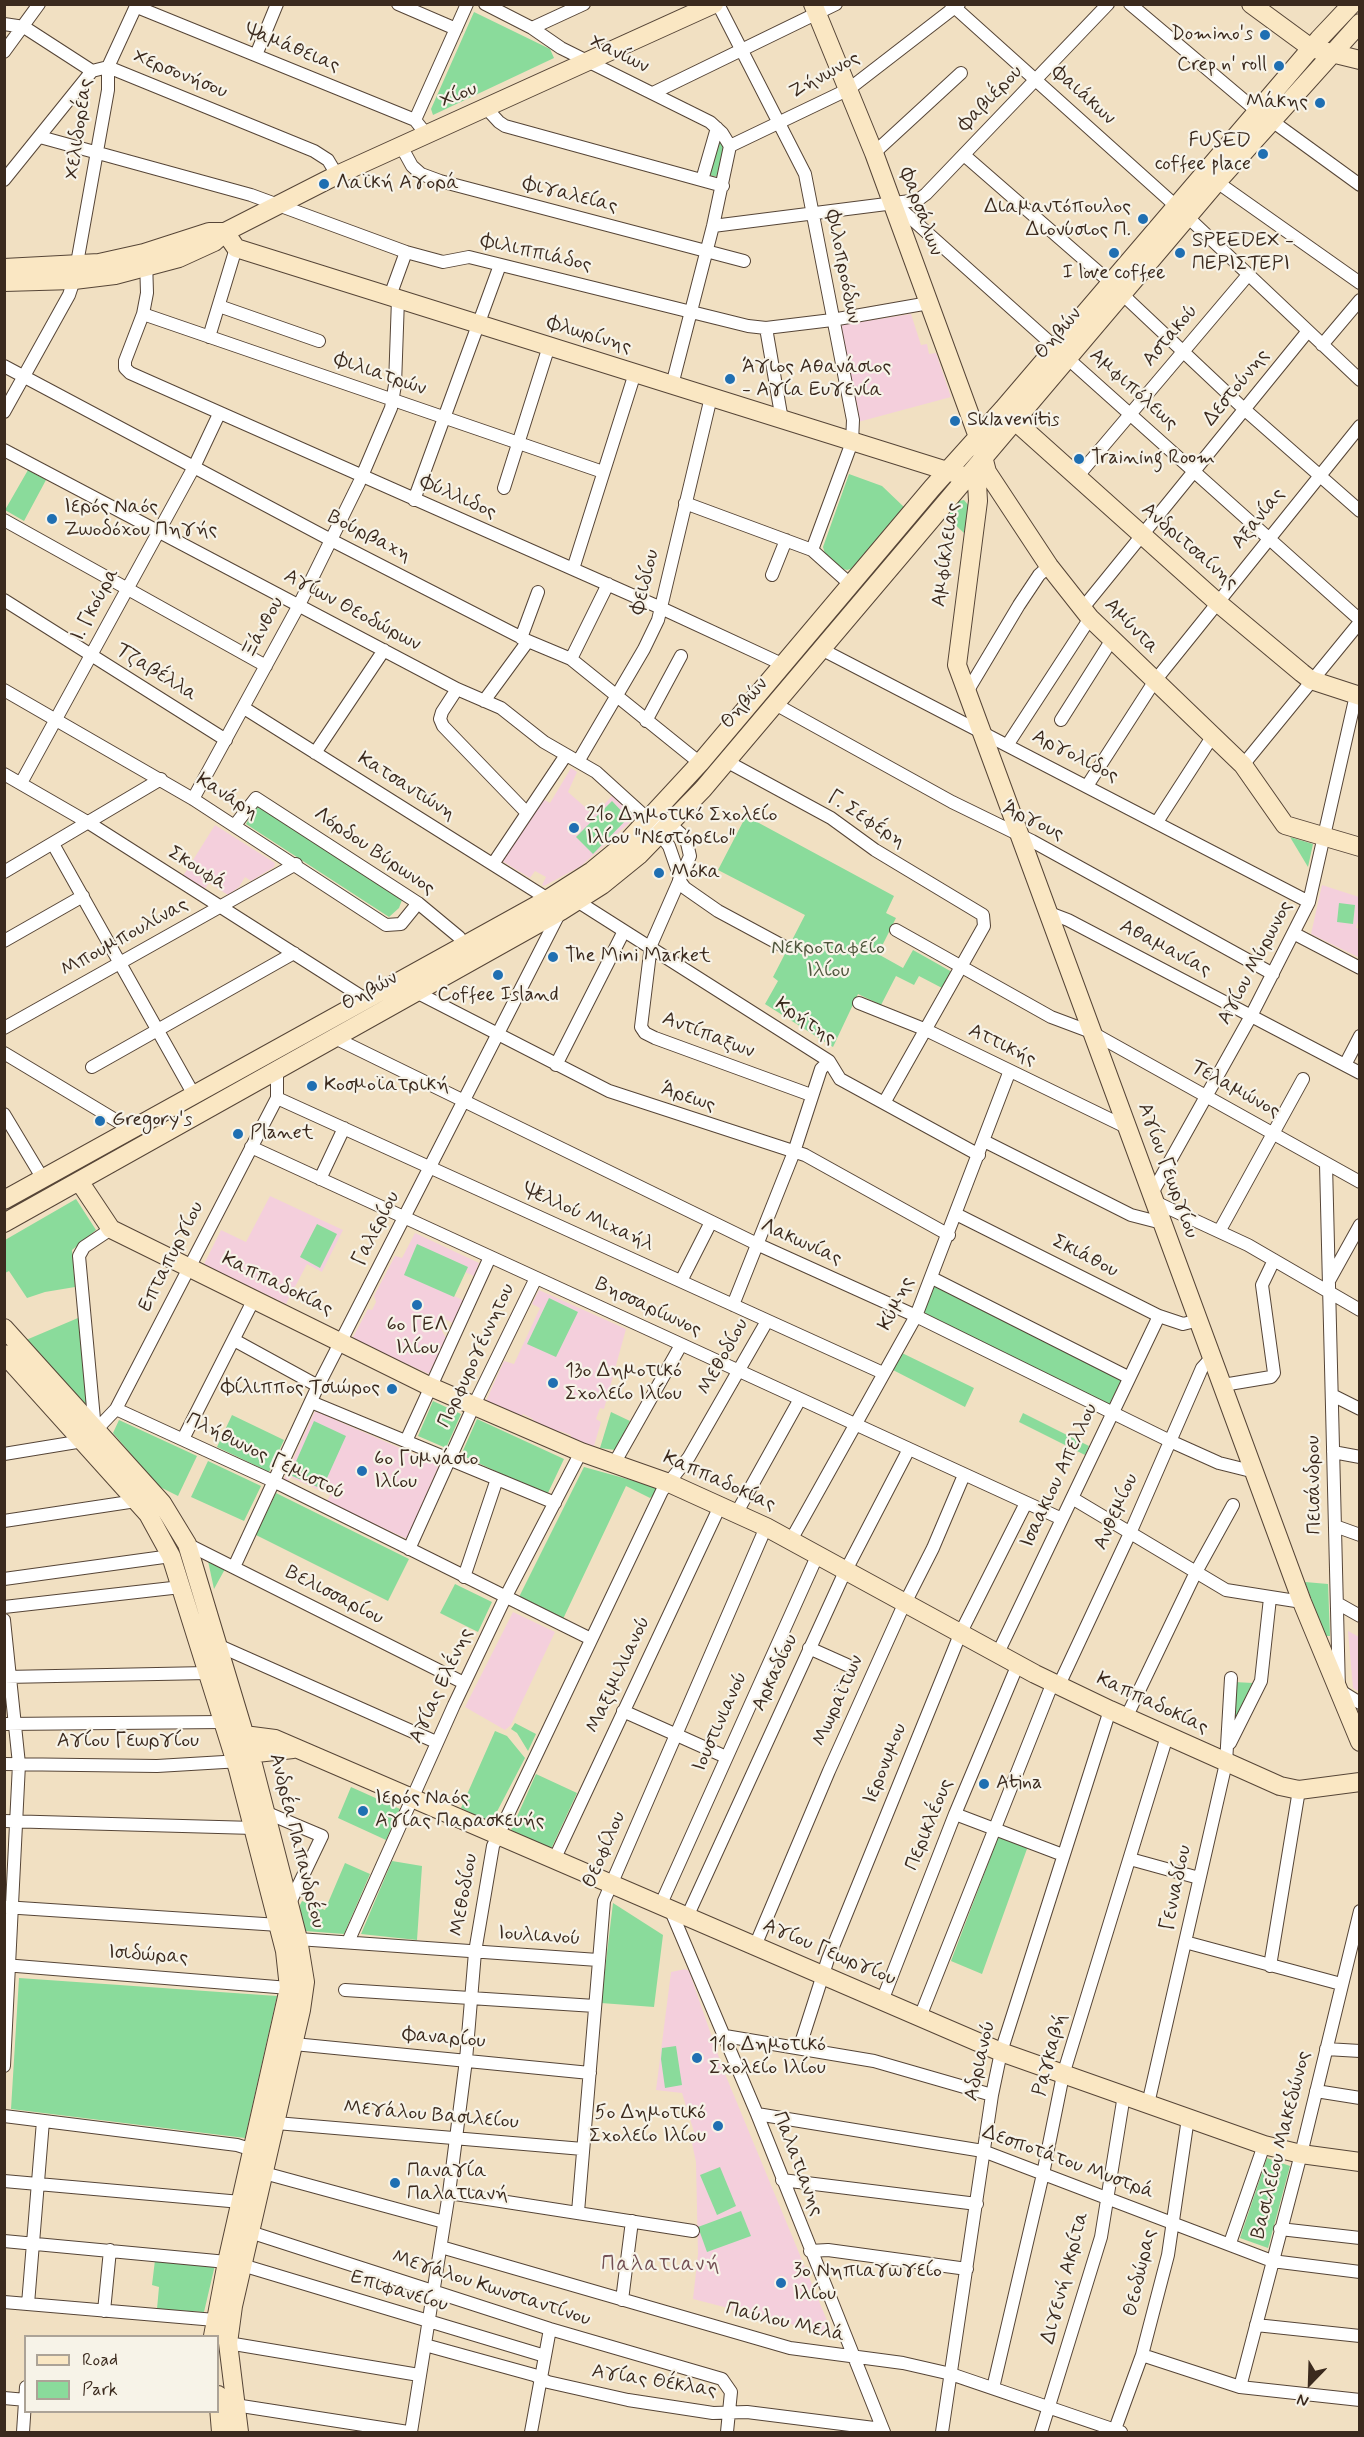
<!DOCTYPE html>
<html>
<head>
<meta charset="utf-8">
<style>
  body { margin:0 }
  #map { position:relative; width:1364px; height:2437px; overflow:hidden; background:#f1e0c2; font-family:Mynerve,sans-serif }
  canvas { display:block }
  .frame { position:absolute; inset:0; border:6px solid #3b2a1e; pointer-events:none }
  .legend { position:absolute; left:24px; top:2335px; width:195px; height:78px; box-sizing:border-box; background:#f7f3e8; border:2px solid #aca397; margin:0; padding:8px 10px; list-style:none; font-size:18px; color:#3b2a1e }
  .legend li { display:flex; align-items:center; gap:12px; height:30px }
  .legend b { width:30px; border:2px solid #aca397 }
  .north { position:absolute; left:1280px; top:2353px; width:60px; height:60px; -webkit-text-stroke:4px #f7f3e8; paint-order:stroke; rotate:203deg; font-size:16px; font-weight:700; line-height:24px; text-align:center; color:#3b2a1e }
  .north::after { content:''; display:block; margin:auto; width:21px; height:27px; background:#3b2a1e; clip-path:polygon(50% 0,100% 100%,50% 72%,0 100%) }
</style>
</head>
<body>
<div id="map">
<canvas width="1364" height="2437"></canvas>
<div class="frame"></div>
<ul class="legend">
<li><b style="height:8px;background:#fae7c3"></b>Road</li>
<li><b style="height:16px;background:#8adb9b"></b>Park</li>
</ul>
<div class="north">N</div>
</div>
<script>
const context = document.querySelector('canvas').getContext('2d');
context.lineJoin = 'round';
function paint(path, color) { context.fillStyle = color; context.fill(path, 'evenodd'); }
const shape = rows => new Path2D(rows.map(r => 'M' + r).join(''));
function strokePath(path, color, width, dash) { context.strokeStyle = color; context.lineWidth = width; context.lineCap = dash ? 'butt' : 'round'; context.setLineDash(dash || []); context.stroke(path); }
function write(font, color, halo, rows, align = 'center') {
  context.font = font + ' Mynerve,sans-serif'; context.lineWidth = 4.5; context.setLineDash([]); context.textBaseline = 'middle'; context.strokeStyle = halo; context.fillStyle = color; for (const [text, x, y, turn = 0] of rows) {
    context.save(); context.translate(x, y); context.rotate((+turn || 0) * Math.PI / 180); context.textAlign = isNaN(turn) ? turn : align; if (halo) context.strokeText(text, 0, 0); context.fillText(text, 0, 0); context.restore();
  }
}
paint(shape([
  [911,314,921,345,927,344,929,354,936,353,951,397,858,422,858,409,840,325],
  [571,768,577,772,568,792,594,815,612,796,636,817,581,866,544,886,542,885,546,877,535,871,530,878,502,861,541,798,550,803],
  [215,825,275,863,274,867,251,881,245,877,239,887,228,895,209,883,204,890,183,876],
  [1322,885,1359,897,1359,918,1356,928,1360,929,1358,957,1311,934],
  [270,1196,343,1230,322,1272,307,1264,286,1304,204,1264,221,1230,246,1242],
  [415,1233,479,1263,474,1276,465,1272,454,1296,463,1300,453,1323,444,1319,440,1327,446,1338,429,1374,352,1339,368,1309,372,1310,376,1302,374,1296,395,1256,402,1258],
  [539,1290,626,1329,604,1409,600,1408,596,1419,601,1422,594,1446,570,1438,571,1435,560,1431,559,1433,532,1422,533,1419,523,1414,521,1416,486,1401,504,1361,514,1364,540,1308,532,1304],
  [315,1411,439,1465,407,1539,327,1502,330,1495,290,1477,288,1481,284,1479],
  [513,1612,555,1632,511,1725,505,1730,465,1707],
  [1348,1631,1359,1637,1359,1692,1353,1688],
  [685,1969,689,1971,723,2069,833,2335,693,2299,698,2254,696,2162,690,2134,694,2132,682,2093,656,2090,671,1972]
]), '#f4cfdc');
paint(shape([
  [474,12,550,49,554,58,433,115,431,109],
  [718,142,725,144,719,177,708,175],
  [28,470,46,480,24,521,5,510],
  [849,474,882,486,904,507,854,568,847,570,840,568,825,554,823,547],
  [964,500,969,506,964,533,947,517,959,501],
  [612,801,628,818,593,854,576,837],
  [256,805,402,900,399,908,389,917,246,824],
  [746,816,894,896,886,913,896,918,878,954,903,968,913,950,952,972,942,988,919,976,914,985,896,976,881,1005,858,994,833,1047,765,1004,778,981,773,977,805,915,718,870],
  [1290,837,1313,844,1308,867],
  [1339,903,1355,905,1353,924,1337,922],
  [76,1199,96,1230,72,1250,75,1287,45,1292,27,1298,9,1271,5,1273,5,1240],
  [317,1224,337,1234,320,1268,300,1257],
  [417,1244,468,1267,454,1297,404,1275],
  [935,1283,1123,1377,1108,1407,926,1315,924,1309],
  [549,1298,578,1312,556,1357,527,1344],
  [78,1318,88,1407,26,1340],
  [902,1353,974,1388,965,1407,893,1370],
  [433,1401,461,1414,446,1448,418,1436],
  [611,1412,630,1421,615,1450,600,1448],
  [1023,1413,1089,1446,1085,1455,1019,1422],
  [232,1415,284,1440,269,1472,217,1447],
  [477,1419,564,1459,547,1495,461,1455],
  [119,1420,197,1456,178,1496,158,1486,113,1433],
  [314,1421,346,1436,322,1489,290,1475],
  [208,1461,261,1486,244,1521,191,1497],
  [584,1467,656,1487,656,1493,650,1498,626,1486,563,1619,519,1597],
  [276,1493,409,1559,388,1601,256,1535],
  [208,1561,225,1569,214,1589],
  [1305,1582,1328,1584,1330,1636,1325,1636],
  [455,1584,492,1602,478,1632,440,1613],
  [1234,1682,1253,1683,1234,1722],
  [515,1723,536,1734,528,1751,517,1733,511,1729],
  [495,1731,507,1736,525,1758,491,1823,461,1808],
  [536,1774,577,1793,551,1849,511,1830],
  [351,1787,400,1809,386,1840,338,1818],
  [999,1835,1028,1846,982,1974,951,1961],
  [392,1861,422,1866,417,1940,361,1934],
  [345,1863,370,1874,344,1934,305,1931,298,1909,302,1901,325,1910],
  [613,1903,663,1935,654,2007,601,2003],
  [19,1978,277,1996,245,2138,11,2109],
  [676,2046,682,2085,665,2088,661,2059,662,2048],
  [1267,2158,1290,2166,1268,2248,1240,2238],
  [720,2167,736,2206,717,2215,700,2175],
  [741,2211,751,2236,707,2252,698,2227],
  [155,2260,215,2265,204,2312,157,2309,159,2287,152,2285]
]), '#8adb9b');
const street = shape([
  [398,4,456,29],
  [485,4,532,28,561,48,710,122,722,133,730,146,713,226,672,385],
  [718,4,805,174,853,420,852,442,812,550],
  [951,4,1177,207,1360,380],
  [1130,4,1258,112],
  [137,7,415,120,426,134],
  [4,24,24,27,92,71,108,67,314,151,328,160,337,175],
  [532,28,584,4],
  [4,52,39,4],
  [256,55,277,4],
  [653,93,836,4],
  [487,109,499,122,505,126,723,186],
  [415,120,467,4],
  [1272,121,1360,185],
  [40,137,251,195,406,252,443,262,469,257,748,326,766,328,832,320,929,303],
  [401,146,412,166,421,174,440,181,744,261],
  [730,146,849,89,959,4],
  [874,153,961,73],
  [964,155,1111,283],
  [4,180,92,71],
  [702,180,717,128],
  [1217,182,1360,283],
  [894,203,1360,620],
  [713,226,918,200,926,194,1108,4],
  [146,260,147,293,143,314,125,361,125,368,130,373,661,608,784,665],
  [1122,294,1244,409,1360,511],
  [390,296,406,252],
  [219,306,319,341],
  [143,314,603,472],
  [766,328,782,420],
  [209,337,236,248],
  [1322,345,1360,300],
  [4,366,331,540,528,641,571,659,700,763],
  [4,412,69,295,74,280,108,90,108,67,137,4],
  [4,450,457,689,501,708,544,742,596,772,650,821,669,846,679,875],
  [1077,477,1248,275],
  [504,488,549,346],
  [414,500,500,265],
  [685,503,812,550,850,584],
  [4,520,266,666],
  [573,569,635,373],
  [772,575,786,540],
  [4,600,226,740],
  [1082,609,1308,331],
  [521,638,538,592],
  [821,649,1309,902],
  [571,659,608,584],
  [457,689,442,712,440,719,443,726,526,812],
  [4,690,193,799,386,925,401,924,418,903],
  [967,692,1019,605,1039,575,1049,566],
  [484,701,528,641],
  [775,704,952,802,1032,841,1273,974],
  [244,708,548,899],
  [1061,720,1111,641],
  [646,721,681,656],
  [1008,744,1090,618],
  [315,753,384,650],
  [579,760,644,649,658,620,711,397],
  [726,761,831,818,875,850,983,915,984,926,884,1103],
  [1243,765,1360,622],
  [4,774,89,823,367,1000],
  [21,783,194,467,219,414],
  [1087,786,1154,682,1360,426],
  [193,799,299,605,359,483,391,408,395,385,398,299],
  [1157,822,1212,737],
  [663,823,670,824,681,834,687,843,690,856,651,945,641,1027,645,1033,655,1038,811,1095],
  [235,825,256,798,418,903,459,937,464,946],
  [53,844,194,1095],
  [493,864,566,755],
  [4,872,161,779],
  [679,880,685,888,718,911,783,946],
  [577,901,829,1061,840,1079,979,1155],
  [1047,912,1068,920,1360,1073],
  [896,930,1051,1017,1091,1032,1360,1182],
  [1295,934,1360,968],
  [4,941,83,896],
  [416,992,609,1091,805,1155,949,1235],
  [859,1003,924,1029,1126,1127],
  [4,1028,296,864],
  [335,1038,759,1245,916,1316,1170,1441,1219,1463,1255,1472],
  [4,1053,132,1130],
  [556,1065,624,931],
  [1345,1065,1360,1036],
  [92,1067,294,953],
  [277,1070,277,1098],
  [277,1098,883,1373],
  [4,1114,43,1179],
  [984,1141,1131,1215,1162,1223],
  [251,1147,1062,1519],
  [1326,1164,1339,1690,1360,1703],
  [320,1179,344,1128],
  [1151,1195,1251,1016,1309,902,1356,695],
  [1153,1201,1248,1245,1360,1310],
  [956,1214,1159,1316,1183,1324,1199,1320],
  [1220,1230,1303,1079],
  [932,1278,1128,1377],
  [1330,1279,1360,1225],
  [681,1281,711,1222],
  [733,1305,794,1152,821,1069,829,1061],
  [234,1340,318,1386],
  [1223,1385,1271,1377,1274,1373,1262,1285,1274,1260],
  [1332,1395,1360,1409],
  [311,1402,555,1503],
  [116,1409,273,1481,591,1639],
  [95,1430,79,1256,84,1247,111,1229],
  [96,1430,116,1409,277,1098],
  [183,1439,254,1299],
  [406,1441,490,1257],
  [1333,1452,1360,1457],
  [4,1454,83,1441],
  [615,1462,681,1345],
  [1072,1498,1226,1590,1302,1602],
  [736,1514,800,1399],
  [4,1521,136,1501],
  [1335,1526,1360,1535],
  [791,1540,916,1316,1009,1073],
  [187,1544,464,1683],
  [409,1549,474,1405,536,1278],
  [234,1567,318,1386,560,912],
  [464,1577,497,1479],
  [4,1579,171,1556],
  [1337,1603,1360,1616],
  [4,1607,181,1587],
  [4,1620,19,1764,4,2066],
  [215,1644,436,1742],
  [809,1648,847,1665],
  [998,1653,1159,1316],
  [5,1677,208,1673],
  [1059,1685,1131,1531,1202,1368,1213,1356],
  [623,1711,726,1757],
  [1126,1718,1196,1572,1233,1505],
  [4,1724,223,1722],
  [1230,1743,1261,1681,1270,1598],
  [4,1764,157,1766,241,1761],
  [265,1812,322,1836,289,1905],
  [955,1814,1063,1855],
  [4,1821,254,1828],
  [1130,1859,1199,1878],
  [554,1860,720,1506],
  [660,1906,818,1554],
  [4,1907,279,1925],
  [671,1911,757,2114,884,2432],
  [687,1917,843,1576,909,1449],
  [298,1939,598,1960],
  [348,1942,454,1705,505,1598,581,1452],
  [1185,1942,1341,1984],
  [755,1946,829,1771,901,1611,933,1548,964,1475],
  [4,1965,289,1988],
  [1270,1966,1299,1790],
  [345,1990,595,2006],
  [882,2001,955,1814,1018,1664],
  [920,2017,1053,1682],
  [725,2036,874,2061,992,2095],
  [294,2044,590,2073],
  [800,2046,828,1959,961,1632,1026,1503],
  [1326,2049,1360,2051],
  [1316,2091,1360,2098],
  [1148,2104,1226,1763,1231,1678],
  [757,2114,983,2151,1272,2261,1360,2272],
  [4,2116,237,2145,253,2150],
  [276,2123,583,2149],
  [264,2173,444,2222],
  [782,2180,977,2204],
  [4,2181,241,2202],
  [449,2193,693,2231],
  [578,2212,604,1901,766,1527],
  [1280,2229,1360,2238],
  [250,2232,550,2329,722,2379,731,2392,727,2432],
  [4,2241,227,2262],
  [1230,2243,1264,2145],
  [441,2247,790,2348,903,2363,951,2374,1121,2432],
  [810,2251,828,2250,967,2269],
  [242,2265,545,2356],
  [622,2300,632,2221],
  [4,2302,215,2320],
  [28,2304,43,2121],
  [104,2311,110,2250],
  [1256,2325,1360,2336],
  [228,2343,419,2375],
  [425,2345,534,2375,548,2382,628,2400,713,2413,747,2412,882,2429],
  [1142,2355,1240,2387,1360,2400],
  [1240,2387,1301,2154,1360,1911],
  [993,2388,1043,2174,1063,2075,1167,1736],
  [4,2398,26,2400],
  [235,2405,408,2432],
  [23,2432,26,2387],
  [411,2432,449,2193,466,2060,475,1952,493,1846,662,1491,689,1457,767,1321],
  [531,2432,550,2329],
  [942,2432,992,2095,1001,2052,1110,1710],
  [1041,2432,1101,2237,1124,2095],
  [1114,2432,1142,2355,1168,2255,1188,2118]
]);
const secondary = shape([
  [813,4,874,153,978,437,987,472,1049,566,1090,618,1243,765,1285,825,1360,847],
  [1251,4,1311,48,1360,60],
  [225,232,236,248,960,475,977,483,978,501,957,665,1302,1602,1360,1742],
  [4,268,99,263,144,253,209,232,223,232],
  [4,282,74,280,115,275,179,258,214,242,225,232,337,175,714,4],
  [1015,421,1217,602,1302,673,1311,680,1360,696],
  [79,1181,111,1229,431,1387,581,1452,669,1483,766,1527,1035,1674,1110,1710,1280,1786,1299,1790,1360,1782],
  [4,1200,548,899,592,871,626,843,700,763,932,488,1003,409,1319,39,1352,4],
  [4,1223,561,911,602,885,639,855,703,789,1217,182,1360,23],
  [4,1328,162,1503,187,1544,250,1753,298,1939,305,1982,301,2010,233,2306,228,2343,239,2432],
  [4,1354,148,1514,171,1556,238,1769,285,1951,289,1988,227,2262,213,2336],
  [229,1739,244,1735,275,1739,1001,2052,1264,2145,1301,2154,1360,2162],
  [238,1755,293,1749],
  [218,2395,221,2432]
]);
strokePath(street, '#564537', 14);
strokePath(secondary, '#564537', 20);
strokePath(street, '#fff', 12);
strokePath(secondary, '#fae7c3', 18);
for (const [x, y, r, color] of [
  [1265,35,6,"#1f6fb2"],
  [1279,66,6,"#1f6fb2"],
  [1320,103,6,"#1f6fb2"],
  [1263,154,6,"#1f6fb2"],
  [324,184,6,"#1f6fb2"],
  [1143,219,6,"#1f6fb2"],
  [1114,253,6,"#1f6fb2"],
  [1180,253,6,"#1f6fb2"],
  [730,379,6,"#1f6fb2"],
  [955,421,6,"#1f6fb2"],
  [1079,459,6,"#1f6fb2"],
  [52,519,6,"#1f6fb2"],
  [574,828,6,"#1f6fb2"],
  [659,873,6,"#1f6fb2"],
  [553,957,6,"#1f6fb2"],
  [498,975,6,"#1f6fb2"],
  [312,1086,6,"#1f6fb2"],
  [100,1121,6,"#1f6fb2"],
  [238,1134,6,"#1f6fb2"],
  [417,1305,6,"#1f6fb2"],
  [553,1383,6,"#1f6fb2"],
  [392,1389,6,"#1f6fb2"],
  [362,1471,6,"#1f6fb2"],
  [984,1784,6,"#1f6fb2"],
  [363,1811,6,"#1f6fb2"],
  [697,2058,6,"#1f6fb2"],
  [718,2126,6,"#1f6fb2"],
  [395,2183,6,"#1f6fb2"],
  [781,2283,6,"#1f6fb2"]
]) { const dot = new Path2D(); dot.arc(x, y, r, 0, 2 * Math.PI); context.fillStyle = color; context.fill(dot); strokePath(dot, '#f7f3e8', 2); }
write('20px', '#3b2a1e', '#f7f3e8', [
  ["Domino's",1253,35,"right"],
  ["Crep n' roll",1267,66,"right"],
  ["Μάκης",1308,103,"right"],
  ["FUSED",1251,142,"right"],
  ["coffee place",1251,165,"right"],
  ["Λαϊκή Αγορά",336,184],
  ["Διαμαντόπουλος",1131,208,"right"],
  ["Διονύσιος Π.",1131,231,"right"],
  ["SPEEDEX -",1192,242],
  ["ΠΕΡΙΣΤΕΡΙ",1192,265],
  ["I love coffee",1114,274,"center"],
  ["Άγιος Αθανάσιος",742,368],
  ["- Αγία Ευγενία",742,391],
  ["Sklavenitis",967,421],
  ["Training Room",1091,459],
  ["Ιερός Ναός",64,508],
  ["Ζωοδόχου Πηγής",64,531],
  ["21ο Δημοτικό Σχολείο",586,816],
  ["Ιλίου \"Νεστόρειο\"",586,839],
  ["Μόκα",671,873],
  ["The Mini Market",565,957],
  ["Coffee Island",498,996,"center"],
  ["Κοσμοϊατρική",324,1086],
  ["Gregory's",112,1121],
  ["Planet",250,1134],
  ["6ο ΓΕΛ",417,1326,"center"],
  ["Ιλίου",417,1349,"center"],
  ["13ο Δημοτικό",565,1372],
  ["Σχολείο Ιλίου",565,1395],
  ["Φίλιππος Τσιώρος",380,1389,"right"],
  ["6ο Γυμνάσιο",374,1460],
  ["Ιλίου",374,1483],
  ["Atina",996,1784],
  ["Ιερός Ναός",375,1799],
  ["Αγίας Παρασκευής",375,1822],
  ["11ο Δημοτικό",709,2046],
  ["Σχολείο Ιλίου",709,2069],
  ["5ο Δημοτικό",706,2114,"right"],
  ["Σχολείο Ιλίου",706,2137,"right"],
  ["Παναγία",407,2172],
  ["Παλατιανή",407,2195],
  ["3ο Νηπιαγωγείο",793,2272],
  ["Ιλίου",793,2295]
], 'left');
write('20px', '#3b2a1e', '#f7f3e8', [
  ["Ψαμάθειας",292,49,22],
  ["Χανίων",619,55,26],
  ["Χερσονήσου",180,75,22],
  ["Ζήνωνος",825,76,-29],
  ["Χίου",459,96,-23],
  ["Φαιάκων",1083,96,42],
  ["Φαβιέρου",991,99,-46],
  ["Χελιδορέας",80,129,-82],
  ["Φιγαλείας",570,196,14],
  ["Φαρσάλων",920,212,70],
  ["Φιλιππιάδος",536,254,13],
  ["Φιλοπροόδων",842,267,79],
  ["Θηβών",1059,334,-50],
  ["Φλωρίνης",589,336,17],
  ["Αστακού",1171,336,-50],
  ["Φιλιατρών",380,375,19],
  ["Δεστούνης",1237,388,-51],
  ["Αμφιπόλεως",1133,390,42],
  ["Φύλλιδος",458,498,24],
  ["Αξανίας",1259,519,-51],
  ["Βούρβαχη",369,537,27],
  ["Ανδριτσαίνης",1189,547,41],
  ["Αμφίκλειας",947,555,-82],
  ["Φειδίου",646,582,-76],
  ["Ι. Γκούρα",96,605,-62],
  ["Αγίων Θεοδώρων",352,611,28],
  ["Αμύντα",1131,627,46],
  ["Ξάνθου",264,628,-62],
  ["Τζαβέλλα",156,673,32],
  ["Θηβών",745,704,-49],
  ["Αργολίδος",1075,757,27],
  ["Κατσαντώνη",406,787,32],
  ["Κανάρη",227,797,32],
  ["Γ. Σεφέρη",866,820,33],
  ["Άργους",1033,822,26],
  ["Λόρδου Βύρωνος",374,852,34],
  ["Σκουφά",197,869,32],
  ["Μπουμπουλίνας",125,938,-29],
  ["Αθαμανίας",1165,949,28],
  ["Αγίου Μύρωνος",1256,963,-62],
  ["Θηβών",370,992,-29],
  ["Κρήτης",805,1022,34],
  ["Αντίπαξων",708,1036,21],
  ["Αττικής",1002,1046,26],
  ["Τελαμώνος",1235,1090,29],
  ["Άρεως",688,1098,19],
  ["Αγίου Γεωργίου",1167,1171,70],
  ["Ψελλού Μιχαήλ",588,1218,24],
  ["Γαλερίου",377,1229,-63],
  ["Λακωνίας",801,1243,24],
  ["Επταπυργίου",172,1257,-63],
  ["Σκιάθου",1085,1257,27],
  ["Καππαδοκίας",277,1285,26],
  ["Κύμης",897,1304,-64],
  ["Βησσαρίωνος",648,1308,25],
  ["Πορφυρογέννητου",477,1356,-65],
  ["Μεθοδίου",724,1357,-61],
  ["Πλήθωνος Γεμιστού",265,1457,26],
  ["Ισαακιου Απελλου",1060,1476,-65],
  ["Καππαδοκίας",719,1482,24],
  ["Πεισάνδρου",1315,1485,-91],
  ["Ανθεμίου",1117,1512,-66],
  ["Βελισσαρίου",334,1596,27],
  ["Αρκαδίου",776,1673,-65],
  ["Μαξιμιλιανού",619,1675,-65],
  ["Αγίας Ελένης",442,1686,-65],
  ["Μωραϊτων",839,1701,-66],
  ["Καππαδοκίας",1152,1704,25],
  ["Ιουστινιανού",721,1722,-66],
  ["Αγίου Γεωργίου",128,1742],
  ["Ιερονυμου",886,1764,-68],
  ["Περικλέους",930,1825,-68],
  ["Ανδρέα Παπανδρέου",296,1841,76],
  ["Θεοφίλου",605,1850,-67],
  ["Γενναδίου",1177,1888,-78],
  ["Μεθοδίου",465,1895,-80],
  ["Ιουλιανού",539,1937,4],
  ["Αγίου Γεωργίου",829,1953,23],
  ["Ισιδώρας",148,1956,4],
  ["Φαναρίου",444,2039,5],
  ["Ραγκαβή",1051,2055,-75],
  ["Αδριανού",981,2061,-77],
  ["Μεγάλου Βασιλείου",431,2116,5],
  ["Βασιλείου Μακεδώνος",1282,2145,-76],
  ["Δεσποτάτου Μυστρά",1068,2163,20],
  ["Παλατιανης",797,2164,69],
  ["Θεοδώρας",1141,2273,-77],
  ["Διγενή Ακρίτα",1066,2278,-75],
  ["Μεγάλου Κωνσταντίνου",491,2289,18],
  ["Επιφανείου",399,2292,17],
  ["Παύλου Μελά",785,2323,13],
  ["Αγίας Θέκλας",654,2382,9]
]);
write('20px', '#4f563d', '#f7f3e8', [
  ["Νεκροταφείο",828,949],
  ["Ιλίου",828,972]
]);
context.letterSpacing = '1.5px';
write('21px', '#735054', '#f7f3e8', [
  ["Παλατιανή",661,2266]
]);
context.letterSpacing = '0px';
</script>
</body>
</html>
